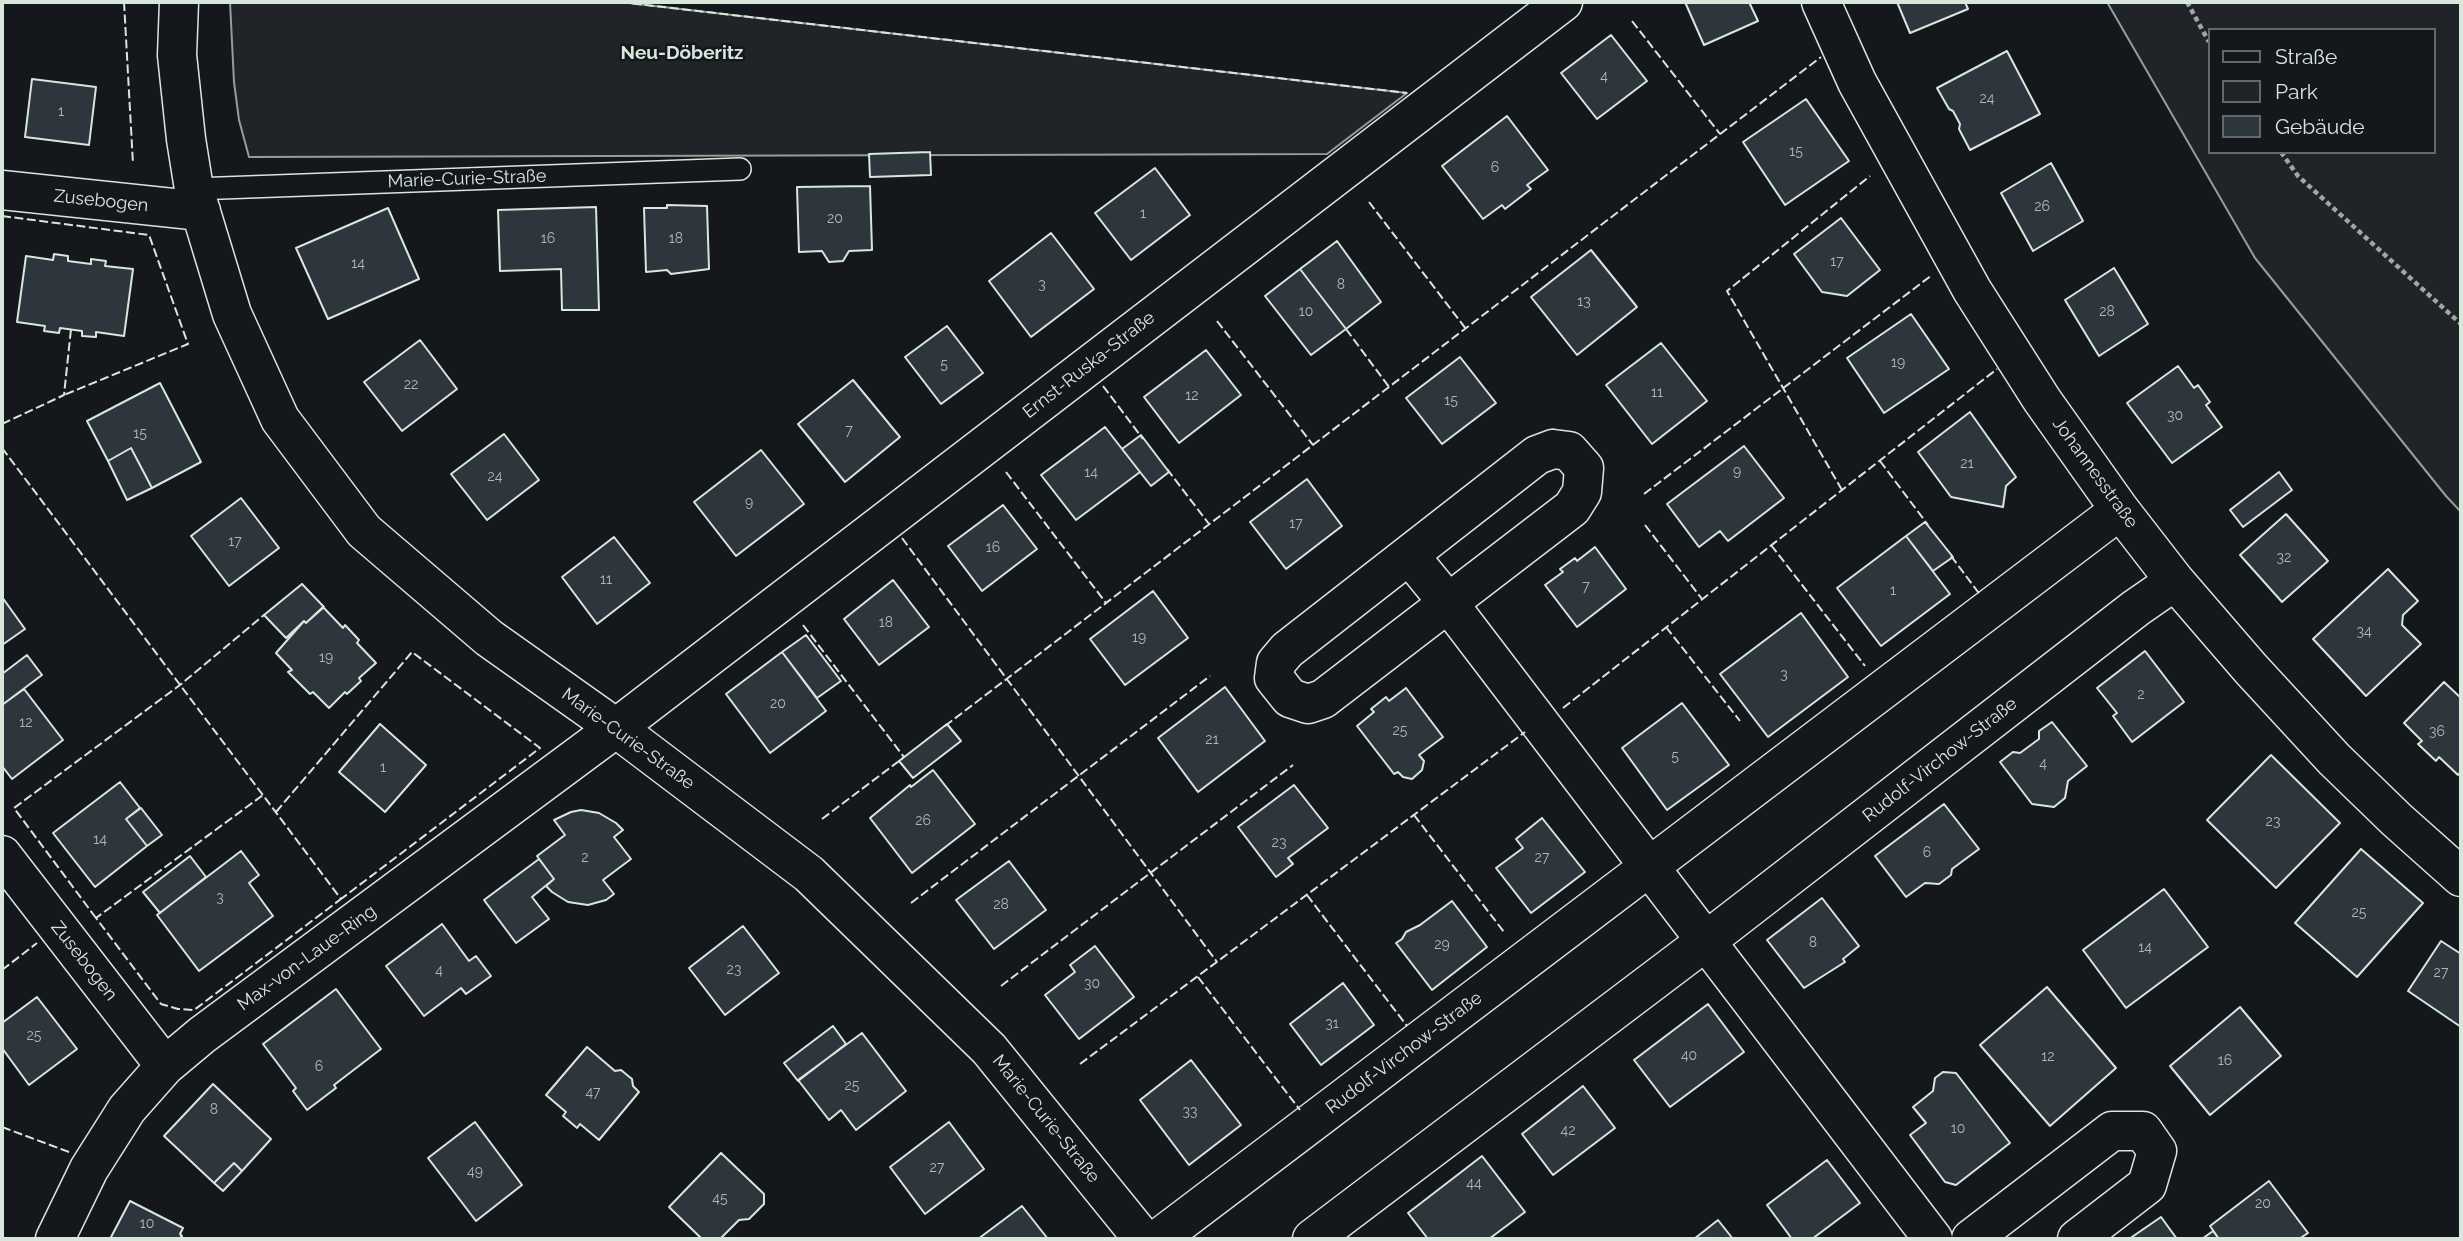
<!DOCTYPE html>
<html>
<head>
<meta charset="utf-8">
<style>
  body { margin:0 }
  #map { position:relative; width:2463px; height:1241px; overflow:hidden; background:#14181c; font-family:Raleway,sans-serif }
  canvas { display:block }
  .frame { position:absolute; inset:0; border:4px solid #d8e6dc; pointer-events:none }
  .legend { position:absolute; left:2208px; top:28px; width:228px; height:126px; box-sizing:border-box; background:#14181c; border:2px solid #626a69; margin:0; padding:9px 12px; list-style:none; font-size:21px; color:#d8e6dc }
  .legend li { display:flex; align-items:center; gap:14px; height:35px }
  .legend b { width:35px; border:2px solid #626a69 }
</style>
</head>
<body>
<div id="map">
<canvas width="2463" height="1241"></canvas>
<div class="frame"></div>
<ul class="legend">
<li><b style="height:9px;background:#14181c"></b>Straße</li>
<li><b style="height:19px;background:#202428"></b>Park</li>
<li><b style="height:19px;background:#2c363c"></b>Gebäude</li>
</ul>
</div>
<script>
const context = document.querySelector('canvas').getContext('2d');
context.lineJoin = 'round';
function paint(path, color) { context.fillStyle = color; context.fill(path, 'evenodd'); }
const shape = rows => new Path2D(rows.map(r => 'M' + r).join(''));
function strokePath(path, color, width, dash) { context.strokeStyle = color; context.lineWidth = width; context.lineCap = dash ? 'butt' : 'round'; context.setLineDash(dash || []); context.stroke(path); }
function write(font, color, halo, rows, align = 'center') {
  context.font = font + ' Raleway,sans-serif'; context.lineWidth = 5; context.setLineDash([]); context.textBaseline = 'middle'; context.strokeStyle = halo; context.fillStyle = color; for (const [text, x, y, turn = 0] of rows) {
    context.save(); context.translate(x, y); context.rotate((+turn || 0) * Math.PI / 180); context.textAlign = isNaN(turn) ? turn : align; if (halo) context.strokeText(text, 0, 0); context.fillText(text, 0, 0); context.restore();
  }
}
const green = shape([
  [230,2,620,2,1407,93,1327,154,249,157,239,120,234,82,230,2],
  [2107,2,2461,2,2461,512,2446,496,2255,258,2107,2],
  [2209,30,2433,30,2433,152,2209,152,2209,30]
]);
paint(green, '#202428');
strokePath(green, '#939e99', 2);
const building = shape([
  [1685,2,1749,2,1758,21,1704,45,1685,2],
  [1897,2,1965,2,1968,9,1910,33,1897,2],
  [1611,35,1647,81,1597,119,1561,73,1611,35],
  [2007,51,2040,114,1970,150,1959,129,1960,124,1953,111,1949,109,1937,88,2007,51],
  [32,79,96,87,89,145,25,137,32,79],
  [1806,99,1849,161,1785,205,1743,142,1806,99],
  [1507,116,1548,170,1527,185,1531,189,1505,209,1502,205,1483,219,1442,166,1507,116],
  [930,152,931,175,870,177,869,154,930,152],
  [2051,163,2083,221,2033,251,2001,193,2051,163],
  [1155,168,1190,215,1131,260,1095,213,1155,168],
  [870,186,872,250,849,251,843,261,829,262,822,251,799,252,797,187,870,186],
  [667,205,707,206,709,269,671,274,667,270,646,272,644,208,667,208,667,205],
  [596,207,599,310,562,310,561,269,500,271,498,210,596,207],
  [388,208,419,279,328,319,296,248,388,208],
  [1841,218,1880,270,1847,296,1822,292,1794,254,1841,218],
  [1051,233,1094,289,1031,337,989,281,1051,233],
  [1337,241,1381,302,1346,329,1300,269,1337,241],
  [1591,250,1637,307,1577,355,1531,297,1591,250],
  [54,254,68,256,68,261,91,264,91,259,106,261,105,266,133,269,124,336,96,332,96,337,82,336,82,331,60,328,59,333,44,331,45,326,17,322,26,256,53,260,54,254],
  [2114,268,2148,324,2099,356,2065,300,2114,268],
  [1300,269,1346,329,1311,355,1265,296,1300,269],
  [1911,314,1949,369,1884,413,1847,358,1911,314],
  [947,326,983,373,941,404,905,357,947,326],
  [420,340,457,389,402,431,364,382,420,340],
  [1661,343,1707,401,1652,444,1606,385,1661,343],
  [1206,350,1241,395,1179,443,1144,397,1206,350],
  [1460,357,1496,403,1442,444,1406,398,1460,357],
  [2178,366,2194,388,2198,385,2210,402,2206,405,2222,427,2172,463,2127,403,2178,366],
  [853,380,900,437,845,482,798,424,853,380],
  [160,383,201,462,152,488,131,448,108,461,87,421,160,383],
  [1970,412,2016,477,2006,486,2003,507,1951,497,1918,452,1970,412],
  [1105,427,1140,472,1076,520,1041,475,1105,427],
  [504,434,539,480,487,520,451,474,504,434],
  [1141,435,1169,472,1151,486,1122,449,1141,435],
  [1744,446,1784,498,1728,541,1720,531,1699,547,1667,504,1744,446],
  [131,448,152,488,127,500,108,461,131,448],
  [761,450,804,504,736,556,694,502,761,450],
  [2279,472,2292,490,2243,527,2230,510,2279,472],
  [1307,479,1342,526,1286,569,1250,522,1307,479],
  [241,498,279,548,229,586,191,536,241,498],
  [1003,505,1037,549,982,591,948,546,1003,505],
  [2286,514,2328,561,2282,602,2240,555,2286,514],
  [1925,522,1953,557,1933,571,1906,536,1925,522],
  [1906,536,1950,594,1881,646,1837,588,1906,536],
  [614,537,650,583,597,624,562,577,614,537],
  [1595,547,1626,589,1577,627,1545,585,1563,572,1560,569,1575,558,1577,561,1595,547],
  [2388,569,2418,601,2403,615,2402,625,2421,644,2366,696,2313,639,2388,569],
  [893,580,929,627,879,665,844,619,893,580],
  [302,584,324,607,306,623,304,621,286,638,264,615,302,584],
  [1153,591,1188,638,1125,685,1090,639,1153,591],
  [2,597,25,629,2,645,2,597],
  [323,607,343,628,345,625,359,640,357,643,376,663,359,678,361,681,347,694,345,692,329,708,313,692,310,694,288,672,292,670,276,653,304,621,306,623,323,607],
  [1801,613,1848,677,1768,737,1720,674,1801,613],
  [806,635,841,681,817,698,782,652,806,635],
  [2145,651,2184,702,2132,742,2113,716,2117,713,2097,688,2145,651],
  [782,652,826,711,770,753,726,694,782,652],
  [27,655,42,675,2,705,2,674,27,655],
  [2444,682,2461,698,2461,771,2458,775,2439,757,2436,761,2418,744,2422,741,2404,723,2444,682],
  [1225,687,1265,741,1198,792,1158,738,1225,687],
  [1406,688,1443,737,1419,755,1424,761,1422,770,1412,779,1403,777,1398,772,1394,774,1357,726,1374,712,1371,709,1386,697,1389,701,1406,688],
  [24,689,63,740,12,779,2,766,2,705,24,689],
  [1682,703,1729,765,1667,810,1622,748,1682,703],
  [2052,722,2087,766,2068,781,2065,798,2054,807,2032,804,2000,762,2013,752,2020,753,2039,739,2039,731,2052,722],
  [380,724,426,765,385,812,339,772,380,724],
  [947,724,961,741,913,778,899,761,947,724],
  [2271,755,2340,823,2276,888,2207,820,2271,755],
  [933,770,975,824,912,873,870,818,910,785,911,787,933,770],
  [120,782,140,808,126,819,147,846,95,887,53,833,120,782],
  [1294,785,1328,828,1288,858,1293,864,1276,877,1238,827,1294,785],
  [1944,804,1979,849,1952,869,1951,875,1939,884,1925,883,1906,897,1875,856,1944,804],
  [141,808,162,835,147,846,126,819,141,808],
  [581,810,599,813,616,823,623,830,614,837,631,859,603,880,614,894,606,900,588,905,568,902,552,892,546,886,554,879,537,856,565,835,554,820,571,812,581,810],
  [1542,818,1585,872,1531,913,1496,868,1523,848,1516,839,1542,818],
  [2361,849,2423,903,2357,977,2295,923,2361,849],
  [241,851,259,875,249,883,273,916,199,971,157,915,241,851],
  [190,856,206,877,160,913,143,892,190,856],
  [539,859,554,879,532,897,549,919,516,943,484,900,539,859],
  [1009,861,1046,910,994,949,956,900,1009,861],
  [2164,889,2208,947,2126,1008,2083,950,2164,889],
  [1822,898,1859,946,1843,959,1845,962,1804,988,1767,940,1822,898],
  [1452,901,1487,947,1432,990,1396,943,1402,939,1406,932,1420,925,1452,901],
  [442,924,469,961,476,956,491,976,466,994,461,988,424,1016,386,966,442,924],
  [743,926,779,973,725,1015,689,968,743,926],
  [2441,941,2461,954,2461,1027,2408,991,2441,941],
  [1095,946,1134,997,1079,1039,1045,995,1075,972,1070,965,1095,946],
  [1343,983,1374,1025,1321,1065,1290,1024,1343,983],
  [2047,987,2116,1068,2050,1126,1980,1045,2047,987],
  [336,989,381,1049,334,1085,336,1088,307,1110,293,1091,296,1088,263,1044,336,989],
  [37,997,77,1049,29,1085,2,1048,2,1023,37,997],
  [1708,1004,1744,1052,1670,1107,1634,1060,1708,1004],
  [2240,1007,2281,1056,2210,1115,2170,1066,2240,1007],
  [833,1026,846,1044,798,1081,784,1063,833,1026],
  [862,1033,906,1091,856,1130,841,1110,829,1120,798,1080,862,1033],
  [587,1047,615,1071,621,1070,632,1079,633,1086,639,1092,599,1140,580,1124,577,1128,563,1116,566,1112,546,1095,587,1047],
  [1191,1060,1241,1125,1189,1165,1140,1100,1191,1060],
  [1943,1072,1956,1073,2010,1143,1956,1185,1945,1182,1910,1135,1926,1123,1913,1107,1933,1091,1935,1078,1943,1072],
  [213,1084,271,1139,242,1171,234,1163,214,1183,164,1136,213,1084],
  [1583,1086,1615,1128,1553,1175,1522,1134,1583,1086],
  [475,1122,522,1185,476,1221,428,1158,475,1122],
  [949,1122,984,1169,925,1214,890,1167,949,1122],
  [721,1153,764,1194,764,1204,749,1219,739,1220,720,1239,702,1239,669,1207,721,1153],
  [1482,1156,1525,1212,1489,1239,1428,1239,1408,1213,1482,1156],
  [1827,1160,1860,1203,1812,1239,1792,1239,1767,1205,1827,1160],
  [234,1163,242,1171,223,1191,214,1183,234,1163],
  [2269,1181,2308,1233,2299,1239,2219,1239,2210,1226,2269,1181],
  [130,1201,183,1228,180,1234,182,1236,179,1239,110,1239,130,1201],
  [1022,1206,1048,1239,978,1239,1022,1206],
  [2161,1217,2177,1239,2129,1239,2161,1217],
  [1718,1220,1733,1239,1694,1239,1718,1220],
  [2213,1231,2219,1239,2202,1239,2213,1231]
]);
paint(building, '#2c363c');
strokePath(building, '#d8e6dc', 2);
const service = shape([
  [194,189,740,169]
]);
const minor = shape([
  [179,2,177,55,186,139,194,189,232,314,280,419,364,531,489,638,616,728,809,874,989,1049,1143,1239],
  [1821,2,1857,82,1972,290,2042,400,2120,510,2175,581,2251,669,2334,759,2397,820,2461,877],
  [2,190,201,211],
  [1553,449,1569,451,1584,468,1582,492,1572,508,1323,699,1308,704,1290,698,1274,678,1276,663,1287,650,1537,455,1553,449],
  [1409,555,1449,604,1933,1239],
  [2,855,165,1066],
  [55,1239,89,1169,127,1109,165,1066,202,1035,616,728,1563,2],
  [1158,1239,2120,510],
  [1312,1239,1706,941,2136,608,2175,581],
  [1971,1239,2112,1131,2143,1131,2157,1151,2147,1185,2077,1239]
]);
strokePath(service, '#d8e6dc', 24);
strokePath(minor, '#d8e6dc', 41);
strokePath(shape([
  [2187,2,2209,42],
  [2281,152,2298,176,2461,324]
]), '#9da8a2', 4.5, [5, 3.5]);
strokePath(service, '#14181c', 21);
strokePath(minor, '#14181c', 38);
strokePath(shape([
  [124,2,133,164],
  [620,2,1407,93],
  [1632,21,1720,134],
  [1369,202,1466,329],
  [2,216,149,235,188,344,64,395],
  [1217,321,1313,445],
  [1346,329,1389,387],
  [1103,386,1143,439],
  [2,424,64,395,71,329],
  [2,448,341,899,194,1010,178,1009,161,1004,96,918,263,795],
  [1880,461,1928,525],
  [1167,469,1209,524],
  [1006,472,1106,603],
  [1842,490,1727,291,1870,176],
  [1644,494,1932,275],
  [1645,525,1702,599],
  [902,538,1217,962],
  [1771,545,1865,666],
  [1951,556,1981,596],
  [803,625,904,757],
  [1666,627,1740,721],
  [1563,708,1997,369],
  [945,726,1821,57],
  [276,812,412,652,540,748,341,899],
  [1414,815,1504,932],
  [822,819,903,758],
  [1307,895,1407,1026],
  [911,903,1210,676],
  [96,918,14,808,180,685,264,615],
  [2,970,37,943],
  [1198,977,1300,1110],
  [1001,986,1293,765],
  [1080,1064,1525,732],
  [2,1127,69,1152]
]), '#d8e6dc', 2, [9, 3.5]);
write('14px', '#adbab4', null, [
  ["4",1604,77],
  ["24",1987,99],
  ["1",61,112],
  ["15",1796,152],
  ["6",1495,168],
  ["26",2042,207],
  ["1",1143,214],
  ["20",835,219],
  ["16",548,239],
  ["18",676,239],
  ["17",1837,262],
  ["14",358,264],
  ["3",1042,285],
  ["8",1341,285],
  ["13",1584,302],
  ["10",1306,312],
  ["28",2107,312],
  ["19",1898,363],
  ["5",944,365],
  ["22",411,385],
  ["11",1657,393],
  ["12",1192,396],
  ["15",1451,401],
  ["30",2175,416],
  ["7",849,431],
  ["15",140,434],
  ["21",1967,464],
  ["9",1737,472],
  ["14",1091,473],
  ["24",495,477],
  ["9",749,503],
  ["17",1296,524],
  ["17",235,542],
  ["16",993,548],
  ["32",2284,558],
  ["11",606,580],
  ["7",1586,587],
  ["1",1893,591],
  ["18",886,623],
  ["34",2364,632],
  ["19",1139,638],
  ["19",326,658],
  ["3",1784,675],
  ["2",2141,695],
  ["20",778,704],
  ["12",26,723],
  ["25",1400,731],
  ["36",2437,732],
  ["21",1212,740],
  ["5",1675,757],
  ["4",2043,764],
  ["1",383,768],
  ["26",923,821],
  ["23",2273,822],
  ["14",100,840],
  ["23",1279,843],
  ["6",1927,853],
  ["2",585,858],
  ["27",1542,858],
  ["3",220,898],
  ["28",1001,905],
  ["25",2359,913],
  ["8",1813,943],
  ["29",1442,945],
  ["14",2145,948],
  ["23",734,970],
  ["4",439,971],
  ["27",2441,973],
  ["30",1092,984],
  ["31",1332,1024],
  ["25",34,1036],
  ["40",1689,1056],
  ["12",2048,1057],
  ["16",2225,1061],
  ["6",319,1067],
  ["25",852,1086],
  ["47",593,1093],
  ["8",214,1110],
  ["33",1190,1112],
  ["10",1958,1129],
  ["42",1568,1131],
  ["27",937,1168],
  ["49",475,1172],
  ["44",1474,1184],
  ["45",720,1199],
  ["20",2263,1204],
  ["10",147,1224]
]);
write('18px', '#d8e6dc', '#14181c', [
  ["Marie-Curie-Straße",467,179,-2],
  ["Zusebogen",101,201,6],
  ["Ernst-Ruska-Straße",1089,365,-38],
  ["Johannesstraße",2095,473,54],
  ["Marie-Curie-Straße",628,739,36],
  ["Rudolf-Virchow-Straße",1940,760,-38],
  ["Max-von-Laue-Ring",307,958,-36],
  ["Zusebogen",84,961,52],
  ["Rudolf-Virchow-Straße",1404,1053,-37],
  ["Marie-Curie-Straße",1046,1119,51]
]);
write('bold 19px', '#d8e6dc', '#14181c', [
  ["Neu-Döberitz",682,53]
]);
</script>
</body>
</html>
